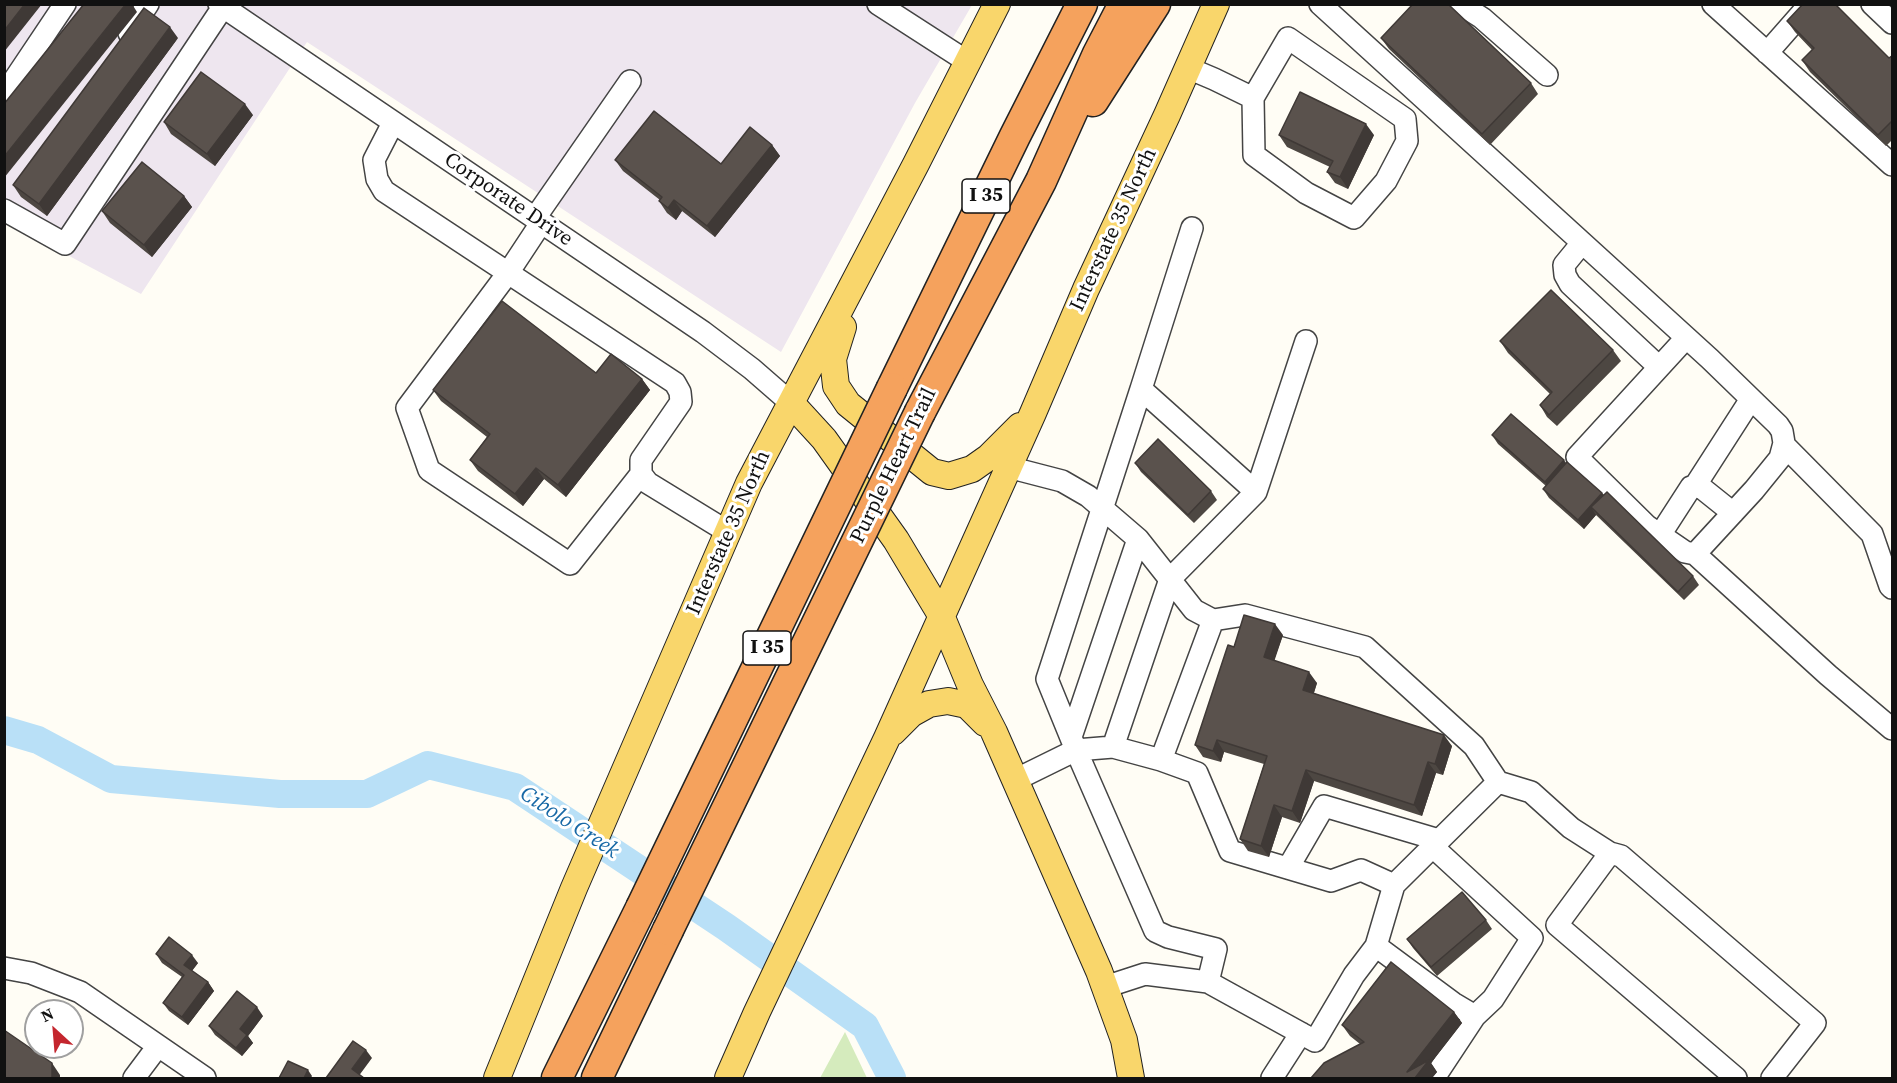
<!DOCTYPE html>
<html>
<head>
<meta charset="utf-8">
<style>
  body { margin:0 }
  #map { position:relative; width:1897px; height:1083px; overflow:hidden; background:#fffdf5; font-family:"Source Serif 4",serif }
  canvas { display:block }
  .frame { position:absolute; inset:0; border:6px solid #111; pointer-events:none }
  .north { position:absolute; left:24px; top:999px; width:60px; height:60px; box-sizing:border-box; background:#fff; border:2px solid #a0a0a0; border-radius:50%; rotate:334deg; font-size:16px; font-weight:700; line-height:24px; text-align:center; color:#111 }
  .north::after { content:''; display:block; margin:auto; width:21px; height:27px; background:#c4262e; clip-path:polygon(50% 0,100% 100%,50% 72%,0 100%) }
</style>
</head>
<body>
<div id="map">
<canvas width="1897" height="1083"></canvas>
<div class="frame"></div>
<div class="north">N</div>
</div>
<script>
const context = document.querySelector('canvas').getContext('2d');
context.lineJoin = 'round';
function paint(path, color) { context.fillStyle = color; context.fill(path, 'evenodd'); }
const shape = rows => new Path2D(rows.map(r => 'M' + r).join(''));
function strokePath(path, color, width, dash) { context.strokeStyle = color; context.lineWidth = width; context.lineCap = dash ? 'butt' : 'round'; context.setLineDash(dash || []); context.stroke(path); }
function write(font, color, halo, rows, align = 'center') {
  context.font = font + ' "Source Serif 4",serif'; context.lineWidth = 6; context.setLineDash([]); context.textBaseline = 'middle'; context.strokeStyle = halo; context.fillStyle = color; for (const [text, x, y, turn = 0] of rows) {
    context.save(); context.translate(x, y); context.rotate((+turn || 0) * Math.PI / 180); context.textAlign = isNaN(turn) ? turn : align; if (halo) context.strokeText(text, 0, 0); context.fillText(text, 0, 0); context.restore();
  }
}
paint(shape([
  [4,5,972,5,915,103,781,352,307,42,141,294,5,222]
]), '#eee6ef');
paint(shape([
  [845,1032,867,1078,820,1078]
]), '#d5ebbd');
strokePath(shape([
  [4,730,38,740,111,779,280,794,367,794,428,765,515,787,726,927,865,1026,892,1078]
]), '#b9e0f7', 28);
const minor = shape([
  [219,4,703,332,752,369,791,403],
  [878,4,968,62],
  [1320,4,1710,359,1778,425,1782,431,1784,443,1780,458,1754,490,1695,554,1685,552,1647,526,1577,457,1686,338],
  [1460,4,1482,18,1547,75],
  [1713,4,1892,165],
  [1872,4,1892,23],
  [129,33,148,4],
  [1767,53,1810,4],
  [1188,68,1214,79,1253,98,1288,38,1405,119,1407,141,1386,181,1354,218,1306,193,1254,155,1253,98],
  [4,95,65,4],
  [393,123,374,160,377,179,384,191,675,383,680,392,681,402,641,460,641,474,648,483,728,532],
  [4,210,65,244,223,7],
  [535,218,630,81],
  [541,223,508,273,407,408,429,470,570,564,641,474],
  [1582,243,1564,265,1565,275,1570,284,1659,367],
  [1141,389,1192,228],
  [1784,445,1872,534,1890,586,1892,588],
  [1008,467,1062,481,1088,496,1138,539,1194,610,1213,620,1245,615,1365,647,1474,746,1498,782,1394,885,1376,946,1354,975,1315,1041,1208,982],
  [1695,486,1751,399],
  [1256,492,1306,341],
  [1660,535,1691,487,1695,486,1703,489,1733,513],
  [1695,554,1828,675,1892,729],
  [1071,737,1138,539],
  [1161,760,1213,620],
  [1015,780,1076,750,1113,747,1161,760,1197,773,1230,851,1331,881,1361,870,1394,885],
  [1498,782,1531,792,1571,828,1610,853,1621,856,1815,1023,1772,1078],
  [1433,847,1532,938,1493,999,1475,1016],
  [1610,853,1557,925,1736,1078],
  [1288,868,1324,806,1439,840],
  [1376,946,1453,1003,1475,1016,1434,1078],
  [4,968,31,973,80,992,205,1078],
  [1105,987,1145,974,1208,982,1216,949,1168,937,1155,931,1076,750,1047,679,1141,389,1256,492,1170,579,1113,747],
  [134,1078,158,1046],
  [1272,1078,1301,1033]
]);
const major = shape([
  [843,327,833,359,836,386,848,404,932,472,949,476,972,469,989,457,1020,426],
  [791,403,824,439,896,540,941,615,970,685,994,732,1099,971,1124,1040,1131,1078],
  [893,732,911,714,929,704,948,701,967,705,985,723],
  [497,1078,574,888,749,483,916,164,997,4],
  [728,1078,757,1012,887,738,1033,413,1086,289,1167,115,1216,4]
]);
const highway = shape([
  [1093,101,1155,4],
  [892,388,1015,136,1082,4],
  [920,412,1041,181,1098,54,1124,4],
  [557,1078,641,908],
  [597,1078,668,930]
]);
strokePath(minor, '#444', 24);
strokePath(major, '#222', 28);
strokePath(highway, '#222', 33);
strokePath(minor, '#fff', 21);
strokePath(major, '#f9d66b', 26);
strokePath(highway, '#f5a25d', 30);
const highwayBridge = shape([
  [641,908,892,388],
  [668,930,920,412]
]);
strokePath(highwayBridge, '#222', 33, []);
strokePath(highwayBridge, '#f5a25d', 30);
paint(shape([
  [1787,21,1889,58,1893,55,1893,139,1886,146,1810,72,1802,60,1812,50,1795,32],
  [178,38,47,216,21,197,13,185],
  [1381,38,1531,83,1538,94,1490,145,1389,49],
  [253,115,215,166,171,134,164,122],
  [1279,135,1374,135,1348,189,1335,183,1327,172,1330,167,1287,147],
  [772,145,780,156,715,237,682,211,676,220,667,213,659,201,660,200,623,171,615,160,721,164],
  [184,196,192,207,152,257,110,223,102,211],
  [1500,341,1613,350,1621,361,1557,426,1547,417,1540,405,1550,394,1508,353],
  [596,373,642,379,650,390,566,497,544,479,523,506,478,471,470,460,487,437,441,401,433,390],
  [1492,435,1566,463,1602,493,1693,576,1699,585,1684,600,1596,515,1584,529,1549,498,1543,489,1546,486,1498,444],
  [1135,463,1211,491,1217,500,1194,523,1141,472],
  [1283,635,1274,660,1317,683,1314,693,1452,746,1443,775,1436,773,1422,816,1314,781,1300,823,1282,817,1269,857,1248,851,1240,839,1264,764,1224,752,1221,762,1203,757,1195,745,1234,647],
  [1486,920,1492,929,1437,976,1413,948,1407,939],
  [156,954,198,963,192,971,208,982,214,991,188,1025,169,1011,163,1003,182,977,162,963],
  [1454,1012,1462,1023,1431,1063,1437,1072,1432,1078,1311,1078,1360,1044,1350,1036,1342,1025],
  [263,1016,248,1036,253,1043,242,1056,215,1035,209,1026]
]), '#4d4742');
paint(shape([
  [25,4,42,4,4,52,4,31],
  [126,4,132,4,137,12,4,178,4,157],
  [170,27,178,38,47,216,39,204],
  [245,104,253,115,215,166,207,154],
  [1366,124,1374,135,1348,189,1340,177],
  [772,145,780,156,715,237,707,226],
  [184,196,192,207,152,257,144,245],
  [674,200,682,211,676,220,668,208],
  [642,379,650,390,566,497,558,485],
  [1564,460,1570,469,1551,491,1545,482],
  [536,468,544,479,523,506,515,494],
  [1602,493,1608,502,1591,507,1596,515,1584,529,1578,520],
  [1275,624,1283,635,1272,668,1264,657],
  [1309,672,1317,683,1311,701,1303,690],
  [1444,735,1452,746,1443,775,1435,764],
  [1217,740,1224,752,1221,762,1213,751],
  [1428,762,1436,773,1422,816,1414,805],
  [1306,770,1314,781,1300,823,1292,811],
  [1274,805,1282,817,1269,857,1261,846],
  [192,955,198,963,190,973,184,965],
  [208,982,214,991,188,1025,182,1017],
  [257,1007,263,1016,248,1036,253,1043,242,1056,236,1048,240,1029],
  [1454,1012,1462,1023,1431,1063,1437,1072,1432,1078,1412,1078,1407,1072],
  [366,1050,372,1058,358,1077,352,1069],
  [52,1063,60,1075,60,1078,52,1078],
  [308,1070,312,1076,311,1078,304,1078]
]), '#3f3936');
const building = shape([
  [4,4,25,4,4,31,4,4],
  [84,4,126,4,4,157,4,104,84,4],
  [1413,4,1448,4,1531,83,1482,134,1381,38,1413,4],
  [1803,4,1835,4,1889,58,1893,55,1893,120,1878,135,1802,60,1814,48,1787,21,1803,4],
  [144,8,170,27,39,204,13,185,144,8],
  [201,72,245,104,207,154,164,122,201,72],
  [1300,92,1366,124,1340,177,1327,172,1333,161,1279,135,1300,92],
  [654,111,721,164,750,127,772,145,707,226,674,200,668,208,659,201,662,197,615,160,654,111],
  [142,162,184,196,144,245,102,211,142,162],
  [1551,290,1613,350,1549,415,1540,405,1552,392,1500,341,1551,290],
  [502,301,596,373,611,354,642,379,558,485,536,468,515,494,470,460,490,434,433,390,502,301],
  [1511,414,1564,460,1545,482,1492,435,1511,414],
  [1158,439,1211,491,1188,515,1135,463,1158,439],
  [1567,462,1602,493,1578,520,1543,489,1567,462],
  [1607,492,1693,576,1678,592,1591,507,1607,492],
  [1244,615,1275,624,1264,657,1309,672,1303,690,1444,735,1435,764,1428,762,1414,805,1306,770,1292,811,1274,805,1261,846,1240,839,1267,756,1217,740,1213,751,1195,745,1228,645,1234,647,1244,615],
  [1462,892,1486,920,1431,967,1407,939,1462,892],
  [169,937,192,955,184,965,208,982,182,1017,163,1003,184,975,156,954,169,937],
  [1391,962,1454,1012,1407,1072,1429,1060,1415,1078,1311,1078,1324,1063,1364,1042,1342,1025,1391,962],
  [237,991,257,1007,240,1029,247,1035,236,1048,209,1026,237,991],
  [4,1030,52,1063,52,1078,4,1078,4,1030],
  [353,1041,366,1050,352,1069,364,1078,326,1078,353,1041],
  [288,1061,308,1070,304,1078,279,1078,288,1061]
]);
paint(building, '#5a524d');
strokePath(building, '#3f3936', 1.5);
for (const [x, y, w] of [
  [986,196,48],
  [767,648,48]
]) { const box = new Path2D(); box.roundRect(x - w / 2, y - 17, w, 34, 4.5); context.fillStyle = '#fff'; context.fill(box); strokePath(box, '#111', 1.5); }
write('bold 20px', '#111', null, [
  ["I 35",986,196],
  ["I 35",767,648]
]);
write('21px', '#111', '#fff', [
  ["Corporate Drive",508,200,34],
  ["Interstate 35 North",1114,230,-65],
  ["Purple Heart Trail",894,466,-64],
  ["Interstate 35 North",729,533,-66]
]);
write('italic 22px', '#1768a6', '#fff', [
  ["Cibolo Creek",569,823,33]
]);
</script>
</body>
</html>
